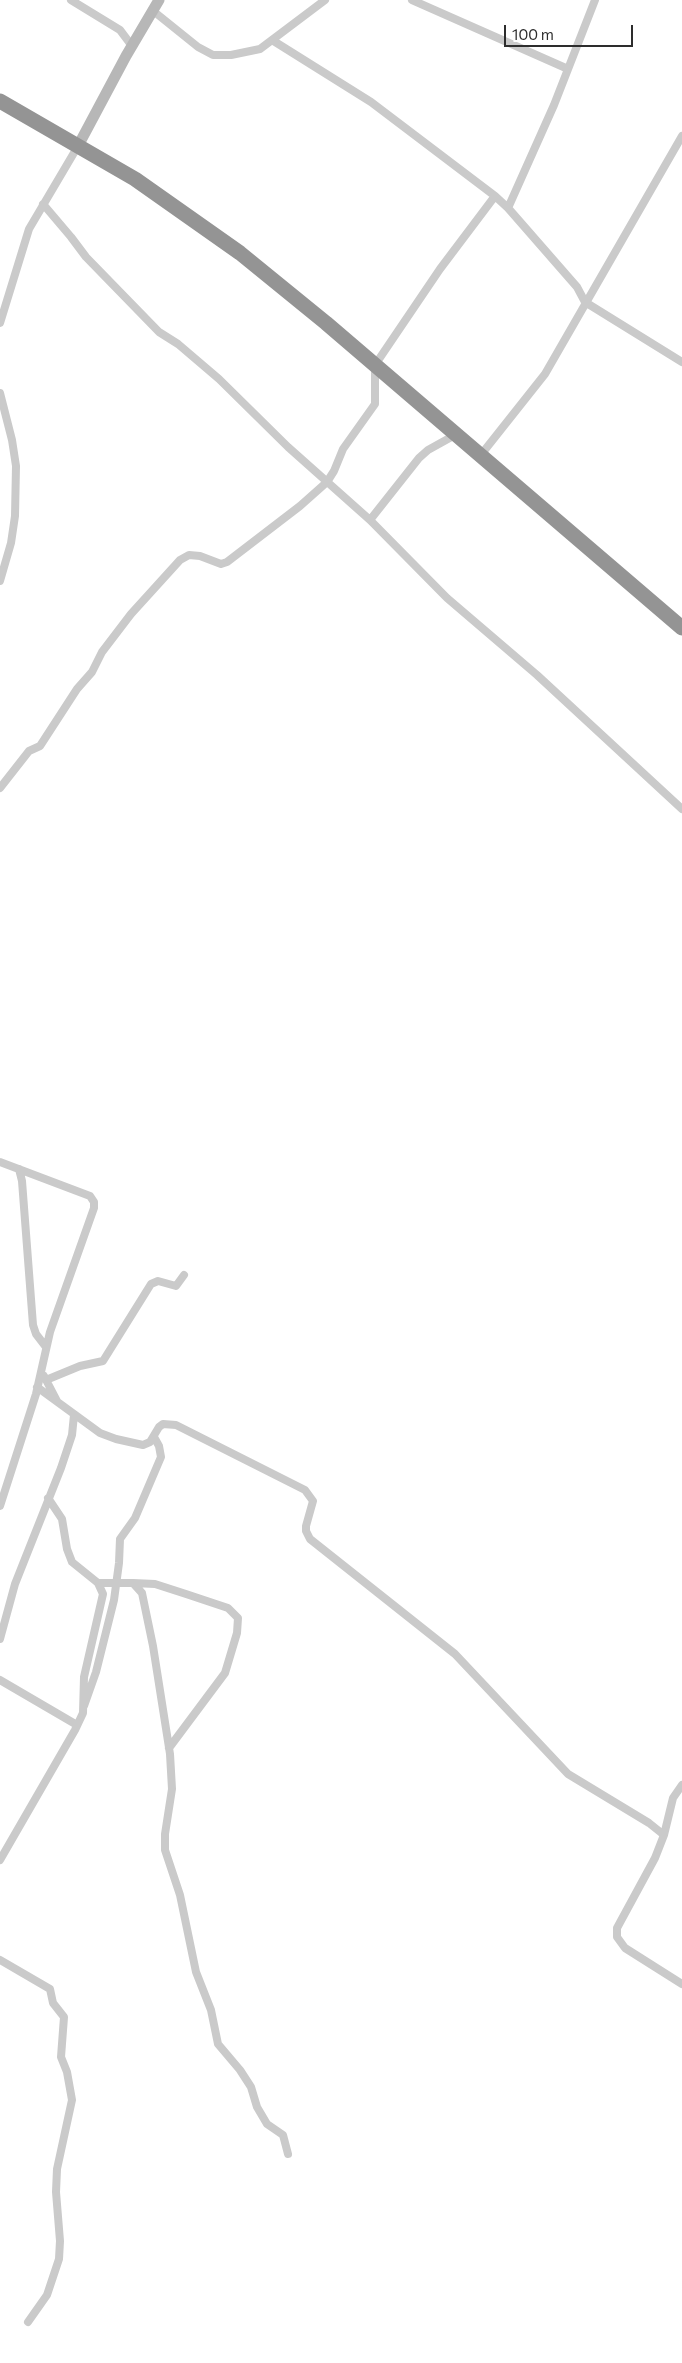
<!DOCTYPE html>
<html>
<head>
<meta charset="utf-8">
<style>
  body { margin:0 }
  #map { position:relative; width:682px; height:2363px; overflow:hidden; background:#fff; font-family:Commissioner,sans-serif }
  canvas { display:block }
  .scale { position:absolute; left:504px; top:25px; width:129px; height:22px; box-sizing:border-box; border:2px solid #2d2d2d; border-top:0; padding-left:6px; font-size:15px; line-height:18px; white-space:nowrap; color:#2d2d2d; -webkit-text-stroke:4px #fff; paint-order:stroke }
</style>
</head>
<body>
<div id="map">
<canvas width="682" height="2363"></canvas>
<div class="scale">100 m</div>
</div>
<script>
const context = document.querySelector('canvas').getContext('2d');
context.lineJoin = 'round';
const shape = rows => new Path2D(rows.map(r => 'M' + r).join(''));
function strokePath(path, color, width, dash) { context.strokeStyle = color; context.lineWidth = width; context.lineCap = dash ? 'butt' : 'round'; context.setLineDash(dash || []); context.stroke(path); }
strokePath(shape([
  [71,0,120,30,132,46],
  [412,0,568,69],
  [152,10,198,47,213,55,231,55,260,49,325,0],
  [272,40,371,102,495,196,508,208,577,287,585,302,682,362],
  [43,204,71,237,86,257,159,332,178,344,219,379,288,447,370,520,447,598,537,675,682,809],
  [508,208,554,105,595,0],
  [0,323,29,229,78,146],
  [0,393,12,440,16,466,15,516,11,543,0,581],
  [480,456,545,374,682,136],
  [370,520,419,458,428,450,455,435],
  [0,788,29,751,40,746,77,689,92,672,102,652,131,614,180,560,189,555,200,556,221,564,227,562,300,506,327,482,334,471,343,449,375,404,375,365,440,269,495,196],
  [0,1162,90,1196,94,1202,94,1208,50,1332,36,1394,0,1506],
  [19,1169,22,1181,33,1325,36,1334,46,1347],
  [44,1376,57,1401],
  [46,1380,80,1366,103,1361,151,1284,158,1281,176,1286,184,1275],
  [37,1387,100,1433,116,1439,143,1445,150,1442,159,1427,163,1424,176,1425,305,1490,313,1501,306,1526,306,1531,310,1539,455,1654,568,1774,649,1823,664,1835],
  [98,1583,133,1583,142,1593,153,1646,170,1754,172,1789,165,1834,165,1850,180,1895,196,1972,211,2010,218,2044,240,2070,251,2087,257,2107,267,2124,283,2135,288,2154],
  [133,1583,155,1584,186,1594,228,1608,238,1618,237,1633,225,1673,169,1748],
  [0,1639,15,1584,61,1468,72,1435,74,1415],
  [0,1680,77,1725],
  [84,1706,96,1672,114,1600,119,1563,120,1539,135,1518,161,1457,159,1446,154,1437],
  [682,1785,673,1798,664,1835,655,1858,617,1928,617,1937,625,1948,682,1984],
  [0,1860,75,1730,83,1713,84,1677,103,1594,98,1583,72,1562,67,1549,62,1519,48,1498],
  [0,1960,50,1989,53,2003,64,2017,61,2057,67,2072,72,2100,57,2169,56,2192,60,2241,59,2259,47,2295,28,2322]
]), '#cacaca', 8);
strokePath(shape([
  [78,146,126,56,159,0]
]), '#b7b7b7', 11);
strokePath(shape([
  [0,101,135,179,240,253,326,323,682,628]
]), '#949494', 15);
</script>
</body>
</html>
